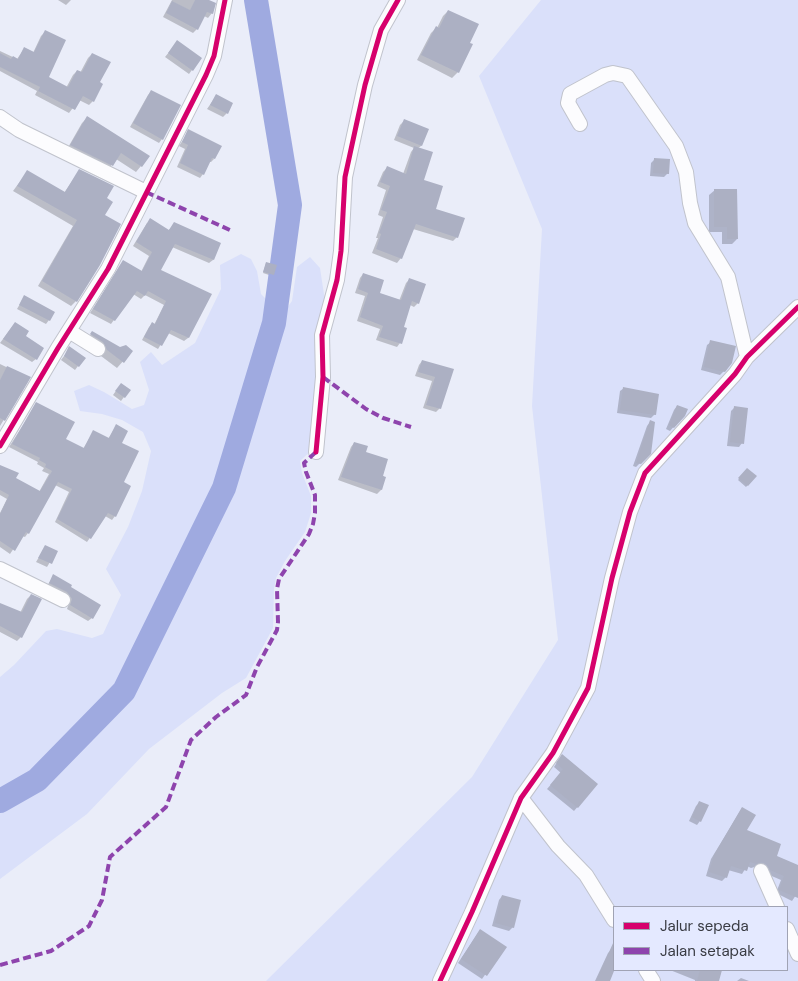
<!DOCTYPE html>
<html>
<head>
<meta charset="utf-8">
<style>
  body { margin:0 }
  #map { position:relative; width:798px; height:981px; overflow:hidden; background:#eaedf9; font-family:"DM Sans",sans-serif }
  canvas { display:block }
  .legend { position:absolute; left:613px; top:906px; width:175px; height:65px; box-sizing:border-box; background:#e4e9ff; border:1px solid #a0a3b4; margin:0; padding:6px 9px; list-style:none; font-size:15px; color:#393b43 }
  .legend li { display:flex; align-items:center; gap:10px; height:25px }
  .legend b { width:25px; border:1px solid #a0a3b4 }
</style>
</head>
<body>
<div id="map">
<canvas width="798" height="981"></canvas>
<ul class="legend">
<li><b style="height:6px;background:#d6006c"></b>Jalur sepeda</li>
<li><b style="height:6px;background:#8e44ad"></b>Jalan setapak</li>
</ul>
</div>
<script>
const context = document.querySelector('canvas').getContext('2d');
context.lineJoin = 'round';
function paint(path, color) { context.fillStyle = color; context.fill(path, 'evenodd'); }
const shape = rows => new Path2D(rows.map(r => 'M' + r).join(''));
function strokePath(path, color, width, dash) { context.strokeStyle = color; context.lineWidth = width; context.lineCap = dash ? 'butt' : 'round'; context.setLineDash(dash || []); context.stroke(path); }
paint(shape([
  [541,0,798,0,798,981,266,981,472,777,558,640,532,406,542,229,479,76],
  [614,907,787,907,787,970,614,970],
  [241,254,251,259,257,271,261,294,271,304,284,312,292,301,297,267,310,257,320,268,325,301,312,450,300,461,302,473,311,496,311,513,305,532,285,561,276,578,274,589,273,628,246,678,222,693,149,749,87,814,0,879,0,677,14,665,46,631,57,629,92,638,103,634,121,595,106,569,128,527,142,491,151,451,143,432,122,420,102,414,80,411,74,391,89,385,104,392,132,409,144,405,149,390,140,362,151,352,162,365,195,343,221,289,220,265]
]), '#dae0fa');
paint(shape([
  [58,0,71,0,66,5],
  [172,0,206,0,212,13,208,18,204,16,197,29,193,33,163,17],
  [448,11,468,44,471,45,458,72,452,78,417,60,431,33,436,28,437,28,443,16],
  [45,32,48,78,66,88,73,75,77,71,80,73,88,58,92,54,99,83,93,101,89,105,79,100,69,113,35,95,37,91,0,71,0,51,17,59,24,49,33,53,41,36],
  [174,46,192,70,189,74,165,57],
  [152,91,162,139,159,143,130,127,148,95],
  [216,96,227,113,223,117,207,109],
  [88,117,141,166,136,172,116,159,107,171,66,151,82,123],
  [404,121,427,130,421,146,417,149,423,181,434,210,457,237,453,241,413,229,401,258,397,263,372,253,378,238,376,238,383,217,378,215,386,190,377,186,383,172,387,168,403,174,411,152,414,148,394,140,400,125],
  [189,131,214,159,211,162,209,162,203,174,200,178,177,167,185,149,179,146],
  [655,159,668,173,664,177,650,176,651,163],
  [79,171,105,198,103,216,76,301,71,306,38,286,73,226,13,191,27,172,64,193],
  [715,190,737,239,732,244,722,244,722,232,709,232,709,195],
  [147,223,168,231,174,224,220,244,213,260,209,263,172,247,159,270,210,294,188,338,184,341,168,333,158,349,142,340,149,327,152,324,154,325,164,305,145,295,141,299,133,294,111,324,90,313,123,261,141,272,149,256,133,246],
  [266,263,273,274,272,276,263,273],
  [363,274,378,294,399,301,406,283,410,279,418,303,414,307,410,305,402,328,400,343,397,347,376,340,380,329,357,321,365,296,355,293,360,278],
  [24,297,49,320,46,324,17,309],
  [12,327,24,336,36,359,32,362,0,343],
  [92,333,120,348,132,351,117,368,101,356,97,348,86,339],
  [711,342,724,371,720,375,701,370,707,345],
  [70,348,78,366,75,370,61,360],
  [422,361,452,370,440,408,436,412,423,408,432,381,415,376,419,365],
  [0,364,29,378,0,426],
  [118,388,124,397,121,401,113,395],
  [624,388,655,414,651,418,617,413,620,391],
  [37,403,64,440,83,449,93,432,108,439,116,426,120,443,123,483,115,516,112,520,105,516,87,542,55,522,69,492,55,485,28,533,25,537,22,536,10,554,0,547,0,513,7,499,0,495,0,466,14,478,39,492,49,474,42,471,44,468,37,464,38,462,9,447],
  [677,406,684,415,670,431,666,429,674,410],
  [735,407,742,443,739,447,727,446,731,411],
  [650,422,650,453,636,467,633,466,647,426],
  [354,443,364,452,385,478,381,490,377,494,338,480,351,447],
  [747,470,755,477,746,487,738,480],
  [45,547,56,552,47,567,36,562],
  [54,576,69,588,92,618,88,621,67,609,69,603,46,587],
  [31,595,21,637,17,641,0,632,0,604,20,613,27,599],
  [559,759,596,785,574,811,547,789,561,773,554,767],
  [700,802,700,821,697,825,689,821,696,806],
  [742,808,745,831,775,856,798,866,798,892,792,901,776,893,781,880,767,874,758,866,751,868,747,866,742,874,728,870,726,877,722,881,706,876,711,859],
  [502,896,513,927,509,931,492,926,499,900],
  [480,930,505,947,482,979,458,963],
  [612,949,614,950,614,968,608,981,595,981,608,953],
  [670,970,713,970,721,972,718,981,695,981,695,980],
  [741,978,749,981,737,981]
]), '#0003');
strokePath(shape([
  [0,801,37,780,124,691,224,488,274,323,290,205,256,0]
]), '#9faae0', 24);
paint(shape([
  [195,0,209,0,216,3,213,14,207,12,198,30,166,13,172,1,190,10],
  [448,10,479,24,470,43,473,44,459,73,421,55,436,26,439,28],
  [45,30,66,40,49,77,68,87,77,70,82,72,92,53,111,62,100,82,103,84,94,102,83,96,75,110,38,91,40,87,0,67,0,53,11,59,13,56,18,59,24,47,34,52],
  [177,40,202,58,193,71,168,53],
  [151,90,181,105,163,140,133,123],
  [216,94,233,103,228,114,210,105],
  [87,116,150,156,142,167,121,153,113,166,70,145],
  [404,119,429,129,422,146,397,136],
  [188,129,222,146,215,159,212,158,204,175,180,163,188,145,182,142],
  [414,146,433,152,424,180,443,186,436,209,465,218,458,238,416,224,402,259,376,249,381,234,379,233,387,212,381,210,390,186,380,182,387,166,406,174],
  [654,158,670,159,669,174,653,173],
  [79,169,114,186,107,198,113,202,105,215,121,224,100,265,77,302,42,281,77,220,17,186,27,170,65,192],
  [714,189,737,189,738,239,727,239,727,227,714,227],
  [150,218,169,230,174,222,221,243,214,260,175,244,161,270,212,294,189,338,171,330,162,346,144,337,152,322,155,324,166,301,148,291,145,296,137,291,115,321,93,309,123,260,142,271,152,252,136,242],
  [266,262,277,265,274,275,263,272],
  [363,273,384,280,380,293,401,300,409,278,426,284,419,304,412,301,404,327,407,328,402,344,379,337,383,326,360,317,368,293,358,289],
  [24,295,55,312,50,321,19,305],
  [15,322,29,331,26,336,44,348,37,360,3,339],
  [92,331,120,347,126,345,133,351,124,363,107,350,103,342,90,334],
  [710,340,736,346,732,363,725,372,704,367],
  [69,346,86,358,79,367,64,356],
  [422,360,454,369,441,409,426,405,435,377,418,372],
  [7,366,31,377,5,421,0,418,0,380],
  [121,383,131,390,125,398,115,391],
  [623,387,659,394,656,415,620,410],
  [36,402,75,422,66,439,84,448,93,430,109,438,116,424,128,431,122,443,139,451,124,482,131,486,116,517,108,513,91,539,57,519,72,489,58,482,29,534,26,532,15,551,0,541,0,514,9,495,0,490,0,465,19,473,16,478,40,491,52,471,45,467,46,464,39,460,40,458,12,444],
  [677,405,688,409,685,416,674,428,669,425],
  [734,406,748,408,744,444,730,442],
  [650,420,655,422,651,454,641,464,636,463],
  [354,442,368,446,366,452,388,459,383,476,386,477,382,490,341,477],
  [747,468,757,476,748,486,738,478],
  [45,545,58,551,52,564,38,558],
  [53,574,72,585,71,587,101,605,93,619,70,605,72,599,67,592,49,583],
  [31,594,42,599,22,638,0,626,0,603,22,612],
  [562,754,598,784,578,808,550,785,563,769,556,763],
  [699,801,709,805,701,822,692,817],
  [742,807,756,815,747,830,781,844,777,856,798,865,798,898,779,890,784,876,770,870,766,864,762,862,756,864,750,862,747,871,731,866,727,878,709,872,714,855],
  [502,895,521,900,514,928,495,923],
  [480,929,507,947,487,976,461,959],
  [614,941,614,971,610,981,596,981],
  [700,970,722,970,719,981,697,981]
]), '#acb0c3');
const minor = shape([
  [0,117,19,130,146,192],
  [580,124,568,103,570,94,605,75,613,73,627,76,676,146,686,172,690,203,695,223,728,277,747,357],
  [69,331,98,349],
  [0,446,58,348,108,269,206,75,214,56,225,0],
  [316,452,323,377,322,335,337,280,341,251,345,177,365,85,381,30,398,0],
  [0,569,63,600],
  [521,798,558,846,586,875,614,920],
  [761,871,777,907],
  [787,929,798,954],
  [646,970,653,981],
  [440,981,472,912,521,798,553,753,588,688,612,578,630,512,645,473,735,374,747,357,798,307]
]);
strokePath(minor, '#c0c3cc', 16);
strokePath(minor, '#fcfcfe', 14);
strokePath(shape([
  [146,192,232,231],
  [323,377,366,409,383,418,411,427],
  [0,965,51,951,89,926,102,900,110,857,166,807,191,740,216,717,246,695,257,667,277,630,278,622,277,589,279,579,309,534,313,524,315,513,315,495,306,472,304,463,316,452]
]), '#8e44ad', 4, [8, 4]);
strokePath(shape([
  [0,446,58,348,108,269,206,75,214,56,225,0],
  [316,452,323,377,322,335,337,280,341,251,345,177,365,85,381,30,398,0],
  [440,981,472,912,521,798,553,753,588,688,612,578,630,512,645,473,735,374,747,357,798,307]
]), '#d6006c', 5);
</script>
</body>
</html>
